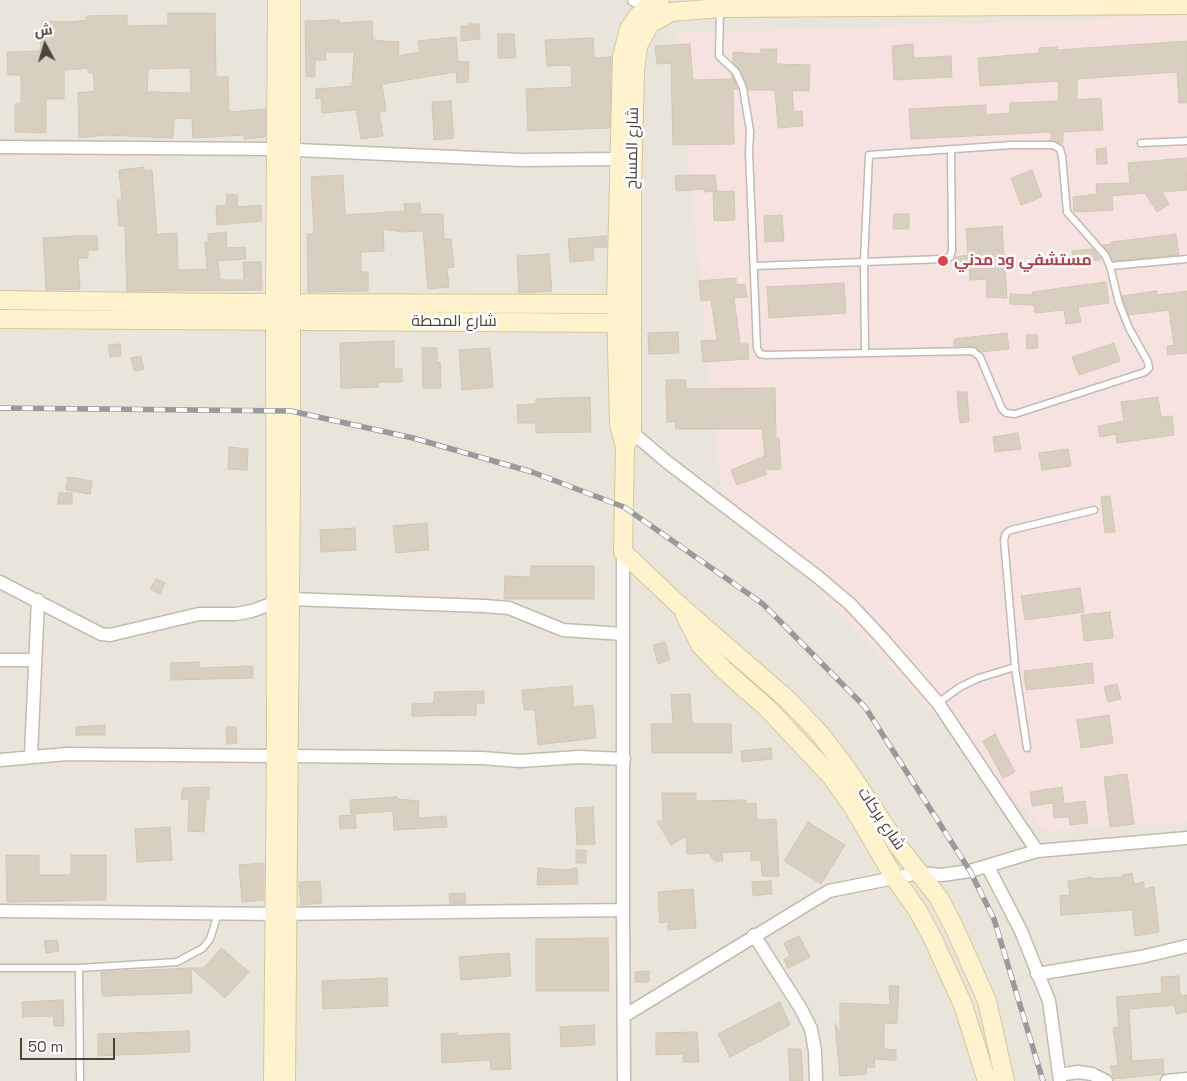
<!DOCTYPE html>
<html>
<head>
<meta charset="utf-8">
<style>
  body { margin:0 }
  #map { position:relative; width:1187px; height:1081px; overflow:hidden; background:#f6f3ec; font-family:"Space Grotesk",Cairo,sans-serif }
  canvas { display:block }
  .north { position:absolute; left:20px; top:20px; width:50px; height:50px; -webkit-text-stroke:4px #fff; paint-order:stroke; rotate:354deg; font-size:14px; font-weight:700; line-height:20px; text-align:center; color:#4b4439 }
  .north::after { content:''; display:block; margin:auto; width:18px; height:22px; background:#4b4439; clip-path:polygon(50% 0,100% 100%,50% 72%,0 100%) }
  .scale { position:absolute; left:20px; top:1038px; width:95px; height:22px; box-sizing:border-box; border:2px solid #4b4439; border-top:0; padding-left:6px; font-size:15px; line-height:18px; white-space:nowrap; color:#4b4439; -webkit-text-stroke:4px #fff; paint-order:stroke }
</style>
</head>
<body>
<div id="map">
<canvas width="1187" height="1081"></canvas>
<div class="north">ش</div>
<div class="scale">50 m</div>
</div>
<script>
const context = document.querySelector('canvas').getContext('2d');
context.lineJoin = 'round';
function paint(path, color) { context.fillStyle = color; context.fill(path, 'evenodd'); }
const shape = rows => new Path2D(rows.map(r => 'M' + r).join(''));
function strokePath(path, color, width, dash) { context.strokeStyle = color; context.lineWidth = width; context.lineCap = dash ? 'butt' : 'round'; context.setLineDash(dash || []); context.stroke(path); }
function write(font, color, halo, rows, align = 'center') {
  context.font = font + ' "Space Grotesk",Cairo,sans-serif'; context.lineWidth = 5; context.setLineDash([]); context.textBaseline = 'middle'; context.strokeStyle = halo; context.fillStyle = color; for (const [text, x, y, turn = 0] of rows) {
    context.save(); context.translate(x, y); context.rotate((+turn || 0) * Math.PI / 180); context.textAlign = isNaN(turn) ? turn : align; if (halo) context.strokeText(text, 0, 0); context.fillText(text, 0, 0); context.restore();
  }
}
paint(shape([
  [0,0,1187,0,1187,1081,0,1081]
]), '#eae5da');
paint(shape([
  [1187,15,1187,822,1045,831,721,488,675,34]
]), '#f6e3e0');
const building = shape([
  [168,13,215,13,216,77,228,77,229,112,266,109,265,137,244,139,244,135,193,138,192,119,174,118,173,138,106,135,79,138,78,93,95,91,93,73,88,73,88,68,64,70,64,99,46,99,46,133,15,132,15,104,21,104,21,75,8,75,7,52,40,51,42,21,69,22,87,20,86,16,127,15,127,26,168,25,168,13],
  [190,68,191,93,147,92,148,69,190,68],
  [339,20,339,23,372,21,373,40,399,42,398,56,420,52,418,41,456,37,458,61,469,62,468,82,457,83,456,72,382,84,386,111,379,112,383,136,361,139,356,110,322,113,321,98,316,99,316,89,352,86,354,52,325,52,326,60,315,60,315,76,306,77,305,21,339,20],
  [469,24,479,24,480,39,461,41,461,26,469,26,469,24],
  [498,34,514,34,516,58,498,58,498,34],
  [593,38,594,58,611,57,610,128,528,131,526,89,572,87,571,65,547,66,545,40,593,38],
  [1187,41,1187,103,1179,103,1177,72,1077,79,1077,100,1101,98,1103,130,1063,132,1063,143,1059,143,1051,140,1051,132,911,139,909,109,986,105,986,115,1010,113,1010,103,1058,101,1059,81,980,86,978,58,1039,53,1039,48,1057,47,1057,50,1187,41],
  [690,44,693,80,732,79,732,75,738,89,733,89,734,144,673,145,671,63,657,64,655,46,690,44],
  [913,44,914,58,951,56,952,77,894,80,892,46,913,44],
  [761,49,777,49,776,64,810,65,809,91,792,91,794,112,802,111,803,126,778,128,775,90,748,90,740,70,733,62,733,52,761,54,761,49],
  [451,101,454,138,434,140,432,102,451,101],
  [1106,148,1107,164,1097,164,1096,149,1106,148],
  [1186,158,1187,190,1162,192,1169,204,1157,212,1145,193,1112,196,1113,210,1074,212,1073,197,1097,194,1096,184,1130,183,1128,163,1186,158],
  [144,167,144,171,152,170,157,234,177,233,178,270,207,269,205,242,208,242,208,234,226,232,227,248,245,247,246,259,218,261,220,280,244,280,243,262,261,262,262,290,127,291,125,226,119,226,117,200,122,200,119,170,144,167],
  [1032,170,1042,197,1021,205,1011,178,1032,170],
  [343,175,345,215,405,211,404,204,420,203,421,214,443,214,444,239,451,239,454,267,447,268,449,287,428,289,423,231,403,232,383,229,384,251,361,252,361,272,368,272,368,291,308,292,307,234,314,234,311,177,343,175],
  [687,175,715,175,717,191,704,192,704,189,676,191,675,176,687,175],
  [734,191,735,220,714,221,713,192,734,191],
  [227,194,238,195,237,207,261,205,262,221,217,225,216,206,226,205,227,194],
  [894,214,909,214,909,229,893,229,894,214],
  [782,215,784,241,765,242,764,216,782,215],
  [1002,226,1007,298,986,297,987,279,970,280,969,265,955,265,955,257,968,255,966,229,1002,226],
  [1176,234,1179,255,1113,261,1103,245,1112,244,1111,242,1176,234],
  [78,236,97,236,98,250,88,250,88,258,78,258,80,289,46,290,43,238,78,236],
  [606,236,607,247,593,248,594,260,570,262,568,239,606,236],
  [1093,249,1101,259,1074,265,1072,251,1093,249],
  [549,254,552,291,519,293,517,256,549,254],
  [736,278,736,285,745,284,747,297,734,298,740,344,748,344,749,359,703,362,701,341,717,340,711,300,701,301,699,281,736,278],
  [1106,282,1109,303,1078,307,1081,322,1066,324,1064,310,1035,313,1034,305,1010,304,1010,294,1033,295,1032,292,1106,282],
  [844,283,846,313,769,318,767,287,844,283],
  [1156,291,1157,295,1187,291,1187,353,1168,355,1167,346,1174,345,1169,310,1129,315,1122,296,1156,291],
  [678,332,679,353,649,354,648,333,678,332],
  [1007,333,1009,349,981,352,974,346,954,346,954,339,1007,333],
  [1026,335,1037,335,1038,348,1027,349,1026,335],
  [394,341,394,369,402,369,402,382,378,382,379,387,341,388,340,343,394,341],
  [1114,343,1120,361,1079,375,1072,357,1114,343],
  [120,344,121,356,110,357,108,345,120,344],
  [422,348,437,348,437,362,440,362,441,388,423,388,422,348],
  [490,348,493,387,462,390,459,350,490,348],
  [141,356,144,369,134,371,131,358,141,356],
  [666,380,686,380,686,389,775,388,776,438,779,438,781,469,765,470,767,474,737,485,731,470,765,456,762,429,676,429,675,422,667,422,666,380],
  [957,392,967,392,969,422,960,423,957,392],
  [590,397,591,432,536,433,536,423,518,423,517,405,536,404,536,399,590,397],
  [1158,397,1161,417,1172,416,1174,435,1117,443,1116,434,1100,437,1098,426,1124,421,1121,402,1158,397],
  [1018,433,1021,449,995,452,993,437,1018,433],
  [229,447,248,449,247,470,228,469,229,447],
  [1068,449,1071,466,1042,470,1039,453,1068,449],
  [68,477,92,481,90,494,66,490,68,477],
  [59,493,72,493,72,504,58,504,59,493],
  [1110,496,1115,532,1105,533,1101,497,1110,496],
  [427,523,429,550,396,553,393,526,427,523],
  [355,528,356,550,321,552,320,530,355,528],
  [531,566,594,566,594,599,504,599,505,576,531,577,531,566],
  [156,579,165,583,160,594,150,589,156,579],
  [1080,588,1084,612,1025,620,1021,596,1080,588],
  [1110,612,1113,638,1084,641,1081,615,1110,612],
  [665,642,670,660,658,664,653,645,665,642],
  [199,662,199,668,253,666,253,678,171,680,171,663,199,662],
  [1092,663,1094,683,1026,690,1024,671,1092,663],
  [1117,684,1121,699,1108,702,1104,687,1117,684],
  [572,686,574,707,593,705,596,738,538,745,535,710,524,710,522,690,572,686],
  [484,691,484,703,476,704,476,715,412,716,412,704,434,703,434,692,484,691],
  [690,694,692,724,731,724,732,753,652,753,651,724,673,724,671,695,690,694],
  [1109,715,1113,743,1081,748,1077,720,1109,715],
  [105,725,105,735,76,735,76,727,105,725],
  [226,727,236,727,237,743,227,744,226,727],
  [995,734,1015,772,1003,778,983,741,995,734],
  [771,748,772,759,742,762,741,751,771,748],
  [1127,774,1134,824,1110,827,1104,777,1127,774],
  [209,787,209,799,206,799,204,832,188,831,189,800,181,799,183,788,209,787],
  [1062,787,1064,804,1085,801,1088,823,1070,825,1069,817,1054,818,1053,803,1032,806,1030,792,1062,787],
  [662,793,696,793,696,801,746,800,746,804,756,803,757,820,776,819,779,876,762,876,761,860,751,861,751,851,722,853,723,861,714,861,709,853,687,854,686,836,671,845,657,821,663,821,662,793],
  [397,797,398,799,419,801,418,818,446,816,447,827,394,830,393,811,351,814,350,800,397,797],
  [593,807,595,844,577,845,575,808,593,807],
  [355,815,356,828,340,829,339,816,355,815],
  [808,822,845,845,821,884,784,861,808,822],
  [170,827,172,860,137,862,135,829,170,827],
  [576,850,586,850,586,863,576,863,576,850],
  [6,855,39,855,39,875,71,875,71,855,106,855,106,900,7,902,6,855],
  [264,863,264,900,242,902,239,865,264,863],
  [538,868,567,870,577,868,578,884,537,885,538,868],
  [1132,873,1134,884,1144,882,1144,889,1154,887,1159,932,1135,936,1132,910,1061,915,1060,896,1070,895,1068,881,1092,877,1092,879,1122,877,1122,875,1132,873],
  [320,881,322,903,301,905,299,882,320,881],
  [771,881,772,894,753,896,752,882,771,881],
  [693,889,696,928,668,930,668,922,660,923,658,892,693,889],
  [465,893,466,903,450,904,449,894,465,893],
  [799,936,810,957,788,968,784,959,790,956,784,943,799,936],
  [608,938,609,991,536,991,536,939,608,938],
  [57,940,59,951,46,953,44,941,57,940],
  [221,948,249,972,225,998,191,968,204,968,221,948],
  [509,953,511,976,461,980,459,957,509,953],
  [191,968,192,993,102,996,101,972,191,968],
  [649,971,649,982,635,982,635,972,649,971],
  [1179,976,1180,995,1187,995,1187,1012,1176,1014,1175,1005,1129,1009,1132,1061,1163,1059,1164,1074,1114,1079,1110,1066,1118,1065,1113,1028,1119,1027,1116,997,1162,993,1161,977,1179,976],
  [387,978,388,1006,323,1009,322,981,387,978],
  [889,986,899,986,897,1023,884,1024,884,1049,896,1050,896,1060,874,1059,875,1067,866,1067,867,1074,840,1076,835,1023,840,1033,840,1003,890,1005,889,986],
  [63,1000,64,1026,54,1026,53,1016,23,1017,22,1002,63,1000],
  [780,1002,790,1025,730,1057,718,1034,780,1002],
  [594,1025,595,1045,561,1047,560,1027,594,1025],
  [189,1031,190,1052,98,1056,98,1034,189,1031],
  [697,1032,699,1062,683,1062,683,1054,656,1055,656,1033,697,1032],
  [457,1033,457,1036,509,1033,511,1069,491,1070,490,1060,442,1063,441,1034,457,1033],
  [788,1049,801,1049,803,1081,790,1081,788,1049]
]);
paint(building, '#d8cfc1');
strokePath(building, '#d3c7b4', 1);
const lane = shape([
  [720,9,719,56,736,72,743,88,750,131,749,152,757,348,760,354,766,355,973,351,980,357,1002,409,1006,413,1015,414,1145,372,1149,368,1148,362,1129,328,1119,303,1110,266,1105,255,1067,212,1062,156,1060,149,1053,145,1011,145,869,155,864,261,865,353],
  [1141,143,1187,141],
  [755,266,943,259,950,257,952,251,951,149],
  [1110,266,1187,259],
  [938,703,960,687,979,678,1015,667],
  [1027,748,1015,667,1004,540,1006,533,1011,530,1094,510],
  [0,968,79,968,177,962,203,948,210,939,218,914],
  [79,968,80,1081]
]);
const street = shape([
  [634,0,651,3,654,7],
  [0,147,275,149,521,160,619,159],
  [627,428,667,462,818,577,850,604,880,636,938,703,1037,851],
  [0,582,101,634,110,635,199,614,236,614,252,611,276,602],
  [290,599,484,606,509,608,563,630,623,634],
  [0,660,35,660],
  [31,755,38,600],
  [288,756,482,758,520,761,579,757,624,759],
  [0,760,67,754,276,756],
  [988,867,1021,931,1049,1001,1060,1081],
  [623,910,624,1081],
  [0,911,275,914,623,910,623,552],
  [754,935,801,1009,811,1029,815,1051,816,1081],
  [1037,974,1141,957,1187,946],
  [624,1016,829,891,919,873,942,875,970,871,1037,851,1187,838],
  [1059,1075,1078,1072,1092,1074,1106,1081],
  [1167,1081,1187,1079]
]);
const secondary = shape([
  [660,0,651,3,638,16,629,29,622,56,616,304,619,424,625,447,623,552,680,606,787,699,821,735,849,772,899,847,939,898,955,929,987,1001,1005,1081],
  [0,300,229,303,628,304],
  [0,319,627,323],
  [625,447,632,431,632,193,635,71,638,46,650,24,671,12,720,8,1187,5],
  [685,615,701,646,724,670,767,708,831,776,853,807,894,877,918,911,933,939,963,1005,987,1081],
  [273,1081,276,756,275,303,277,0],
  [286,1081,291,475,291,0]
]);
strokePath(lane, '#c2bbae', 9);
strokePath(street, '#c2bbae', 15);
strokePath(secondary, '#d6c79b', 20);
strokePath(lane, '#fff', 6);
strokePath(street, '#fff', 12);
strokePath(secondary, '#fff3cd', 18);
const rail = shape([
  [0,408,291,411,413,438,532,472,624,507,763,604,865,707,970,871,994,919,1043,1081]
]);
strokePath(rail, '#9a9a9a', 5.5);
strokePath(rail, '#fff', 4, [11]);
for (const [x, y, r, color] of [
  [943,261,6,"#e0444e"]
]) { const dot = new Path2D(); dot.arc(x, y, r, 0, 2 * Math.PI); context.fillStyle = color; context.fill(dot); strokePath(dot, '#fff', 2); }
write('16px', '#4b4439', '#fff', [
  ["شارع المساح",633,148,-89],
  ["شارع المحطة",454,322],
  ["شارع بركات",881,819,56]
]);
write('bold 16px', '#be3a42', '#fff', [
  ["مستشفي ود مدني",954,261]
], 'left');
</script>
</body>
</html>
